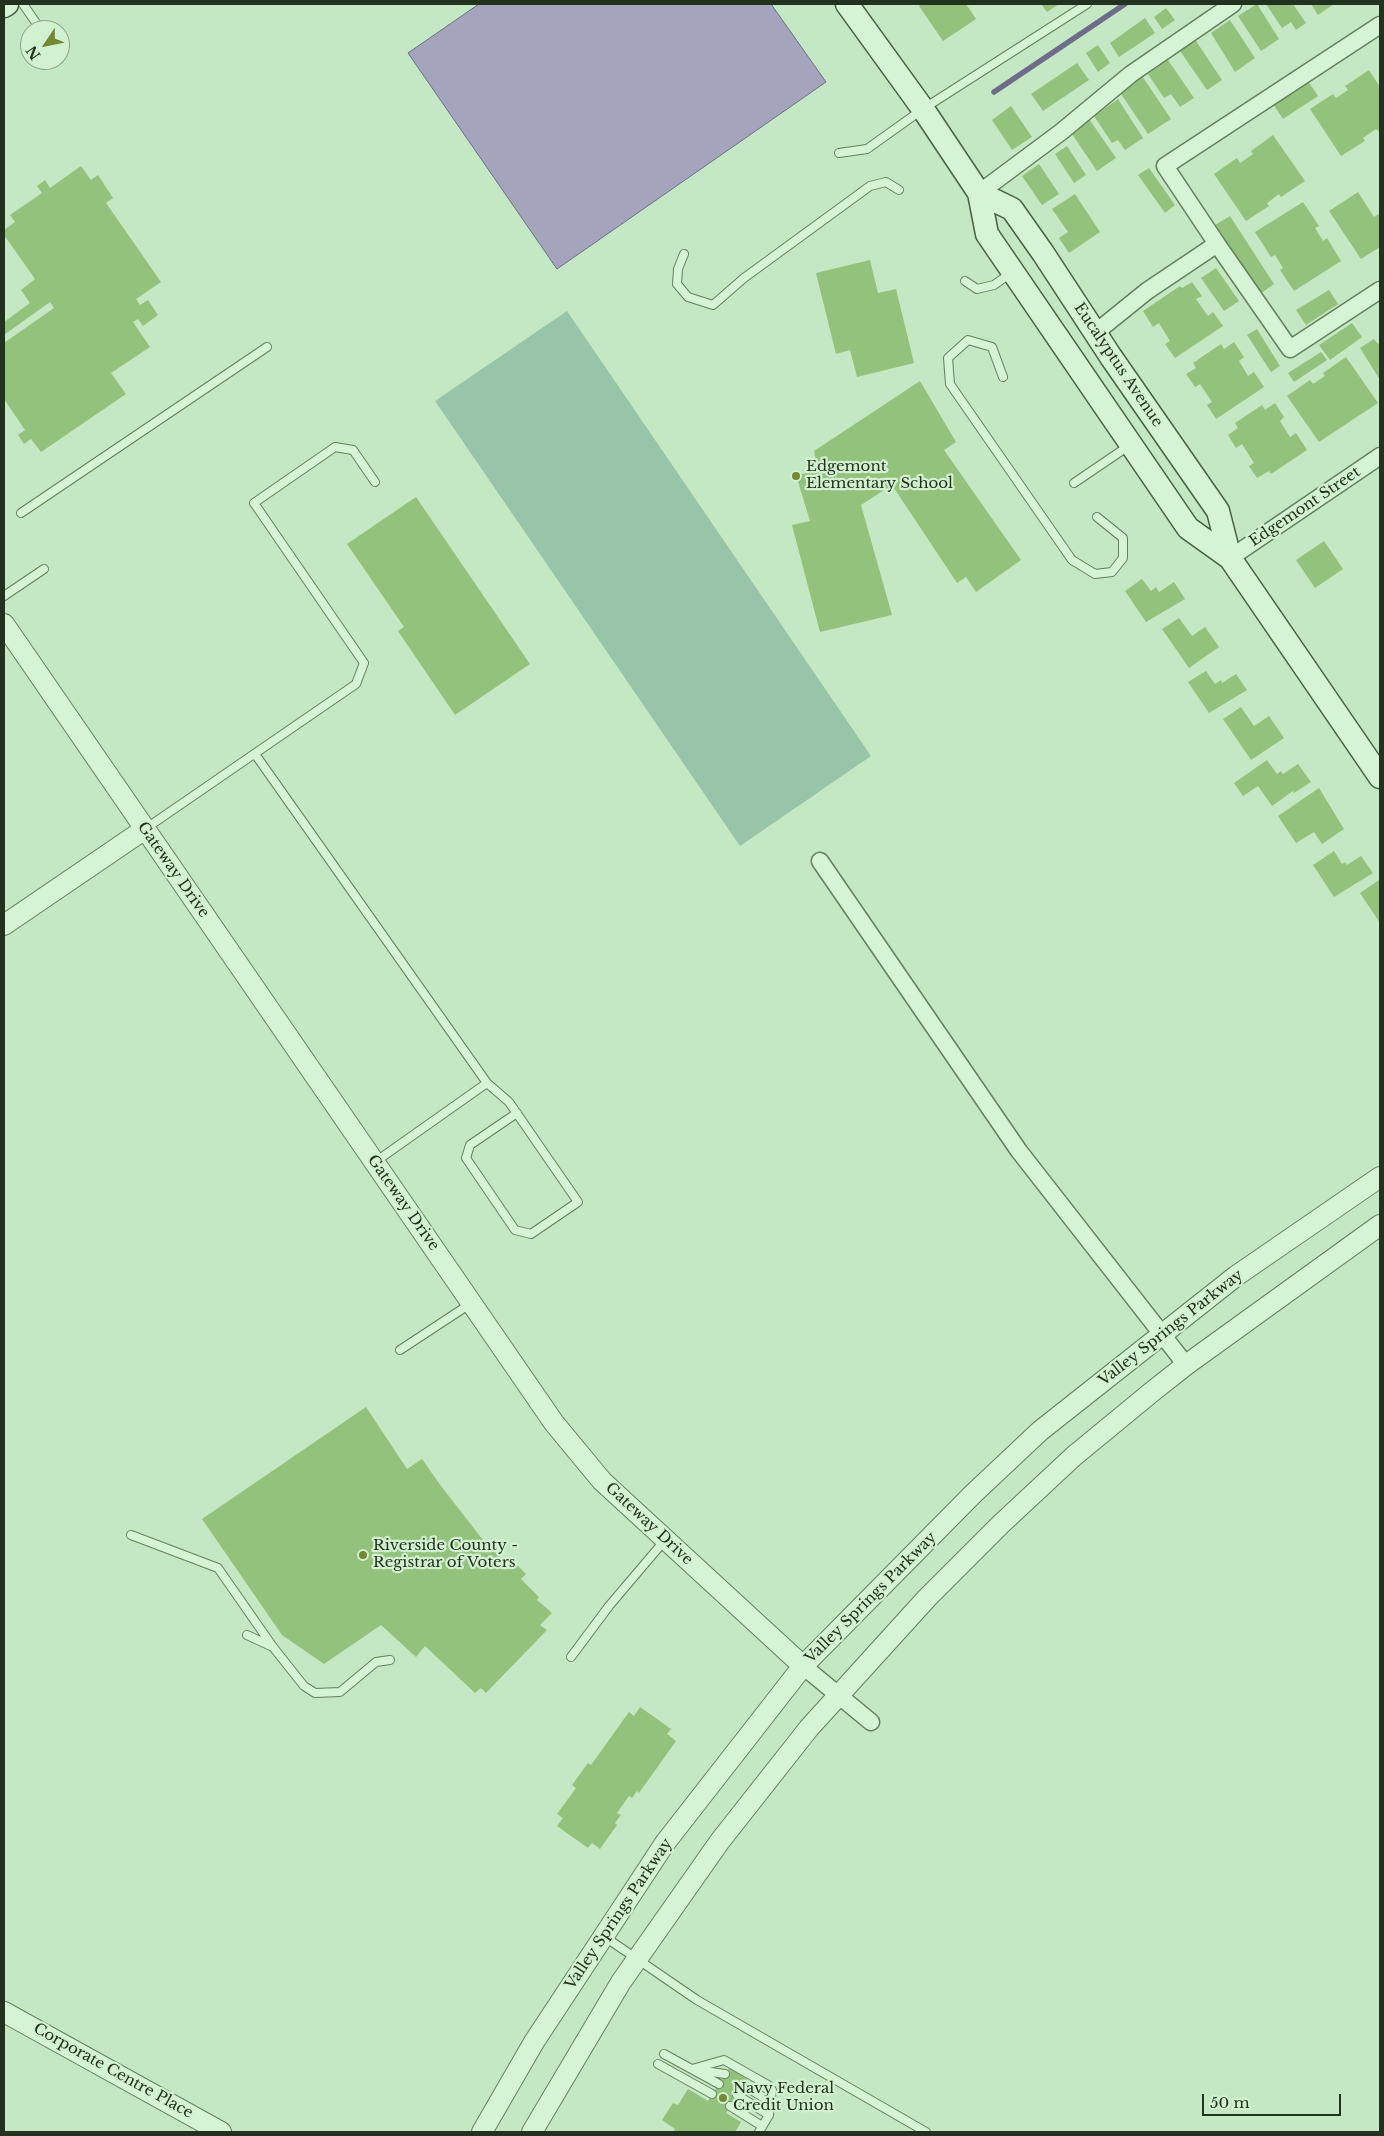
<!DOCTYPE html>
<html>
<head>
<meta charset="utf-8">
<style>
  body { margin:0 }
  #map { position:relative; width:1384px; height:2136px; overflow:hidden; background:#c4e8c3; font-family:"Libre Baskerville",serif }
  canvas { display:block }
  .frame { position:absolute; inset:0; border:5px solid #23321e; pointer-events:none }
  .north { position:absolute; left:20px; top:20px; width:50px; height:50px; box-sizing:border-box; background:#d2f1d1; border:1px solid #8ca589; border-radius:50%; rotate:236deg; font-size:14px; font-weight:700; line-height:20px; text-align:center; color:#23321e }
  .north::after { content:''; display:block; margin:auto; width:18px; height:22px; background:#728832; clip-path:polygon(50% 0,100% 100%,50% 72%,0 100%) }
  .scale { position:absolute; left:1202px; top:2094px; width:139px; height:22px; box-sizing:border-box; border:2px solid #23321e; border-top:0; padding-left:6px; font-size:15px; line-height:18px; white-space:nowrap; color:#23321e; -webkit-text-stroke:4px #d2f1d1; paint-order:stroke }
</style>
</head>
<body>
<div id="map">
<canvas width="1384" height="2136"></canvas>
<div class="frame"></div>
<div class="north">N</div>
<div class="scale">50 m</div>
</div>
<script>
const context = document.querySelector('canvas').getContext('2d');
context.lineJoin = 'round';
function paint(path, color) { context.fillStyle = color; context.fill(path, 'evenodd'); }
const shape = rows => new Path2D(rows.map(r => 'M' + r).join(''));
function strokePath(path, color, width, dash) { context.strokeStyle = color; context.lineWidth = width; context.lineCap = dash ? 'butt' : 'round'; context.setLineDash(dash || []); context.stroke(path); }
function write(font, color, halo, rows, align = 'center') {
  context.font = font + ' "Libre Baskerville",serif'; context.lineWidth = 4.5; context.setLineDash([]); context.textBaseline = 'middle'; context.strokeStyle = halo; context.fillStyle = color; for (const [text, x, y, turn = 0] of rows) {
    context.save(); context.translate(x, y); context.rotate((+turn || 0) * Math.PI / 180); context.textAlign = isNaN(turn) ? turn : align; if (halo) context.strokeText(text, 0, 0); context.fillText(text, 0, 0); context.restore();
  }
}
paint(shape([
  [567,311,871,756,740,846,435,401]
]), '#98c5a9');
const water = shape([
  [479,4,771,4,826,82,557,269,408,53,479,4]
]);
paint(water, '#a4a5bc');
strokePath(water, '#6d6d88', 1);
strokePath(shape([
  [994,92,1125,4]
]), '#6d6d88', 5.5);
paint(shape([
  [922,4,966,4,976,19,943,41,919,6],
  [1041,4,1059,4,1047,12],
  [1257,4,1279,39,1261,51,1238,16],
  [1266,4,1293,4,1306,23,1296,30,1291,22,1282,28],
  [1311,4,1334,4,1318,15],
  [1166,8,1175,20,1162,29,1154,17],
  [1145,18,1155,33,1119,57,1110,43],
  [1230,20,1255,58,1235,72,1211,33],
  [1196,41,1222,80,1207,90,1180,51],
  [1098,45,1110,63,1098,72,1086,53],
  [1168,60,1194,98,1180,107,1171,94,1164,98,1148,74],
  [1077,63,1089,80,1043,111,1031,94],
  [1369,70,1380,87,1380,130,1378,131,1376,129,1363,138,1365,141,1341,156,1310,109,1333,94,1336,98,1348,90,1345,86],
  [1142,76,1171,119,1148,134,1119,91],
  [1308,81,1318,96,1283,119,1273,104],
  [1118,99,1143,138,1125,150,1118,140,1112,143,1094,116],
  [1011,106,1032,137,1012,150,992,120],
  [1087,116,1116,158,1097,171,1068,128],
  [1273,135,1305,181,1281,197,1279,194,1267,203,1269,206,1246,221,1214,174,1237,158,1240,163,1253,154,1251,151],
  [1067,146,1086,175,1074,183,1055,154],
  [1039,164,1059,194,1042,205,1022,176],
  [81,166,91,180,98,175,113,198,106,203,161,282,136,299,140,305,148,300,158,315,143,326,138,319,133,322,150,347,111,373,126,394,41,452,31,439,24,444,18,435,25,430,4,399,4,343,54,308,50,302,4,335,4,322,30,303,21,290,35,279,4,235,4,230,15,222,10,215,42,193,37,186,45,180,50,188],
  [1149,168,1175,205,1165,213,1138,175],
  [1358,192,1374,217,1380,213,1380,247,1361,259,1329,211],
  [1075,194,1100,232,1069,253,1059,238,1068,232,1052,209],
  [1303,202,1319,226,1315,228,1323,241,1327,238,1341,261,1294,291,1280,270,1283,268,1275,255,1271,257,1255,232],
  [1230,216,1274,284,1260,294,1215,225],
  [870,260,878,293,896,289,914,363,857,377,850,350,836,354,816,273],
  [1216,268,1239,301,1224,311,1201,278],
  [1192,282,1202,296,1196,299,1208,316,1213,312,1223,326,1175,358,1165,344,1170,341,1159,323,1153,327,1143,311,1180,286,1182,288],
  [1329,290,1338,304,1306,325,1296,310],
  [1352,323,1362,337,1330,360,1319,345],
  [1257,329,1280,366,1271,372,1247,335],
  [1374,339,1378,344,1380,342,1380,380,1360,348],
  [1234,342,1244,357,1239,361,1248,376,1254,372,1264,387,1216,419,1207,405,1212,402,1200,384,1195,387,1186,374,1196,368,1193,363,1221,344,1224,349],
  [1321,352,1327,360,1294,382,1288,373],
  [1346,357,1378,403,1319,442,1287,396,1310,380,1313,384,1325,376,1323,373],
  [920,381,956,442,944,450,1021,560,976,592,966,577,957,583,892,485,861,505,892,615,820,632,792,525,810,521,796,475,818,471,814,451],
  [1275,403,1284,417,1280,421,1290,437,1296,433,1307,450,1271,474,1269,471,1257,478,1249,466,1254,463,1242,444,1236,448,1228,435,1238,428,1235,423,1262,405,1265,410],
  [416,497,530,664,455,715,398,631,404,627,347,544],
  [1324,541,1343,569,1315,588,1296,560],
  [1142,579,1151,591,1156,587,1159,592,1174,582,1185,599,1146,622,1125,591],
  [1179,618,1192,636,1205,627,1219,647,1189,668,1162,629],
  [1206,671,1215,684,1221,680,1222,683,1236,674,1247,690,1209,713,1188,682],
  [1241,707,1254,726,1269,716,1284,738,1251,760,1223,719],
  [1267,760,1277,774,1281,771,1283,774,1298,764,1311,782,1294,793,1293,791,1272,806,1258,786,1243,796,1234,783],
  [1319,788,1344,829,1322,844,1314,832,1296,843,1278,816],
  [1334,851,1342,864,1345,862,1347,865,1361,856,1373,873,1334,897,1313,865],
  [1379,880,1380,882,1380,923,1360,893],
  [366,1407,407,1469,422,1459,441,1486,490,1549,492,1547,509,1567,514,1562,526,1574,521,1579,539,1597,537,1600,552,1613,540,1625,547,1630,486,1693,481,1688,475,1693,425,1646,416,1657,381,1625,324,1664,282,1635,202,1519],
  [640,1707,671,1729,667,1734,676,1741,639,1793,637,1791,632,1798,629,1796,617,1813,621,1815,615,1823,617,1825,600,1849,592,1843,588,1848,557,1826,563,1818,557,1814,576,1788,572,1785,588,1763,591,1765,629,1712,634,1716],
  [729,2068,747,2079,726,2113,741,2122,735,2132,673,2132,675,2129,662,2120,673,2103,678,2105,688,2089,708,2101]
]), '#92c27c');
const service = shape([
  [23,4,41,30],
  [839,153,867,149,923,109,1087,4],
  [684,254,678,269,677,284,688,297,713,305,744,278,870,186,886,182,899,190],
  [965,281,977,289,994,285,1011,273],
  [1003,377,992,347,968,340,948,358,950,384,1072,560,1095,574,1112,572,1123,558,1123,538,1097,517],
  [1074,483,1130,445],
  [21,513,267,347],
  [4,596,44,569],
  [255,754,487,1083,509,1102,578,1202,531,1234,515,1230,466,1158,470,1145,517,1113],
  [145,829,356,684,364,663,254,503,335,447,353,450,375,482],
  [375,1162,487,1083],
  [400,1350,470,1304],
  [131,1535,218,1568,273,1647],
  [247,1635,273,1647,304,1686,315,1693,340,1692,376,1662,390,1660],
  [571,1657,609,1606,665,1540],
  [605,1937,697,2000,926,2132],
  [664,2054,719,2084],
  [658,2064,712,2094],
  [692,2069,724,2060,768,2085,772,2090,769,2115,759,2132],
  [697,2070,725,2074],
  [743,2085,771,2102],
  [737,2095,769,2115],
  [730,2106,762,2126]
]);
const minor = shape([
  [979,193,1061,132,1131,74,1233,4],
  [1217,244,1165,166,1380,25],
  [1095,333,1147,291,1217,244,1290,349,1380,290],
  [1230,558,1380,456],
  [820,861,1019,1151,1186,1365],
  [803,1666,871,1722]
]);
const tertiary = shape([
  [4,624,554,1423,602,1481,803,1666],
  [4,925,145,829],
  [4,2012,221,2132],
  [482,2132,534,2042,665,1843,803,1666,973,1494,1040,1431,1236,1276,1380,1177],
  [532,2132,621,1982,720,1841,809,1728,927,1598,1001,1524,1074,1456,1153,1391,1186,1365,1380,1225]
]);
const secondary = shape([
  [847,4,923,109,979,193,987,234,1188,528,1230,558,1380,777],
  [4,6,7,4],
  [979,193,1012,209,1043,253,1111,357,1218,511,1230,558]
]);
strokePath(service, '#63805c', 10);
strokePath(minor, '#63805c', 19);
strokePath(tertiary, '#63805c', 22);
strokePath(secondary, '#47623f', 25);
strokePath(service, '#d5f4d5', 8);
strokePath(minor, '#d5f4d5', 16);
strokePath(tertiary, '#d5f4d5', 20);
strokePath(secondary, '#d5f4d5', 22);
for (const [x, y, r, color] of [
  [796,476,5,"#728832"],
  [363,1555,5,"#728832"],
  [723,2098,5,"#728832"]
]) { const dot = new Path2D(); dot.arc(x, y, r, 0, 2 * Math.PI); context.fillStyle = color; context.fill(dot); strokePath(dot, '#d2f1d1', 2); }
write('15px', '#23321e', '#d2f1d1', [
  ["Eucalyptus Avenue",1118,365,56],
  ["Edgemont Street",1305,507,-34],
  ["Gateway Drive",173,870,55],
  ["Gateway Drive",403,1203,55],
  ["Valley Springs Parkway",1171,1328,-38],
  ["Gateway Drive",649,1524,43],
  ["Valley Springs Parkway",871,1598,-45],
  ["Valley Springs Parkway",619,1914,-56],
  ["Corporate Centre Place",113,2071,29]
]);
write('15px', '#23321e', '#d2f1d1', [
  ["Edgemont",806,467],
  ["Elementary School",806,484],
  ["Riverside County -",373,1546],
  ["Registrar of Voters",373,1563],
  ["Navy Federal",733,2089],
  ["Credit Union",733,2106]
], 'left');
</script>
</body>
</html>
